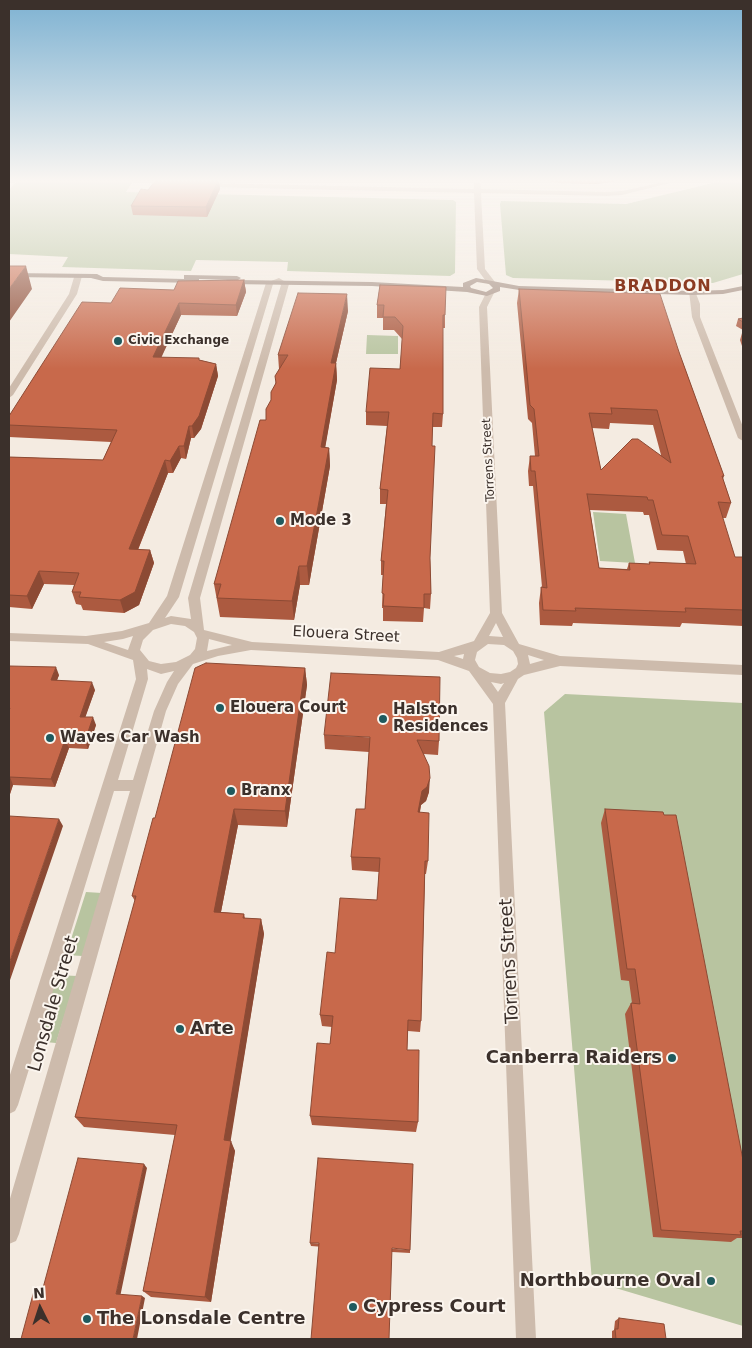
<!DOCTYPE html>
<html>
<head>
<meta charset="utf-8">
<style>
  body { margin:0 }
  #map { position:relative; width:752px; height:1348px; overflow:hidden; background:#f4ebe1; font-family:"DejaVu Sans",sans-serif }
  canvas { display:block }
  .frame { position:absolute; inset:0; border:10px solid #3b302b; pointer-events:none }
  .north { position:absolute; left:15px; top:1283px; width:50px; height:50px; -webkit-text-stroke:4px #fbf5ee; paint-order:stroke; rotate:356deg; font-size:14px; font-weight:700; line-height:20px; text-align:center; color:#3b302b }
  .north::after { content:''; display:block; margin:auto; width:18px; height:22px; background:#3b302b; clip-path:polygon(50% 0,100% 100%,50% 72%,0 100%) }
</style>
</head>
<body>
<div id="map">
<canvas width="752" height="1348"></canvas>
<div class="frame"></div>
<div class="north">N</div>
</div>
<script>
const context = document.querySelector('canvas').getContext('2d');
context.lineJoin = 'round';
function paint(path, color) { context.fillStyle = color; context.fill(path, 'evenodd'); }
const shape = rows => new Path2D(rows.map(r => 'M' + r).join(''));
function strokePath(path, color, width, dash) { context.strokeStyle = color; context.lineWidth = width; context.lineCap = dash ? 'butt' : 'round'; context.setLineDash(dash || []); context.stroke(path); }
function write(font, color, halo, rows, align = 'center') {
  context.font = font + ' "DejaVu Sans",sans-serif'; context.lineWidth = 4; context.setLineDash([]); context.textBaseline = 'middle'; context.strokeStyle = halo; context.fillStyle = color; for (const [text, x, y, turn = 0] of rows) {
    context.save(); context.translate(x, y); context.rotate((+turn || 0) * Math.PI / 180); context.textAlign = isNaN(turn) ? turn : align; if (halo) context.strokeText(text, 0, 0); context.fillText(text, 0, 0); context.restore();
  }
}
paint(shape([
  [17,181,133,181,126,192,453,200,456,202,455,273,450,276,287,271,288,262,196,260,191,271,62,267,68,257,9,254,9,190],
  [721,181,743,181,743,274,713,283,513,278,506,275,500,204,501,201,626,204],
  [367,335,398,336,398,354,366,354],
  [593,512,626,514,635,563,600,561],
  [565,694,743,703,743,1326,592,1281,544,712],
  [86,892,102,893,82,956,66,955],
  [57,975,77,976,56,1043,34,1041]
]), '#b8c4a0');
paint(shape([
  [474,181,480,181,481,189,607,192,622,191,668,181,678,181,622,195,607,196,481,193,485,269,495,282,491,284,488,284,477,269,474,193,204,187,201,185,204,183,474,189,474,181],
  [75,274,82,276,77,294,13,395,9,398,9,388,69,294,75,274],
  [279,278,289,284,200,598,204,630,252,642,439,652,474,641,490,613,479,307,486,293,490,291,494,293,487,307,502,613,519,644,560,656,743,665,743,675,560,666,524,675,518,679,505,703,536,1339,516,1339,493,704,469,671,438,660,251,650,218,656,193,664,178,684,166,711,19,1234,16,1241,9,1244,9,1202,130,791,114,791,18,1105,15,1111,9,1114,9,1078,136,679,133,660,88,644,9,641,9,633,86,636,122,631,149,623,167,596,266,283,279,278],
  [278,283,281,285,188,598,191,619,171,616,165,618,179,597,273,284,278,283],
  [496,623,503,637,489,636,496,623],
  [171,624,185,626,194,632,197,638,195,649,190,655,176,662,161,664,149,661,140,650,143,640,153,630,171,624],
  [133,636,128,650,104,642,123,639,133,636],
  [209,639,232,645,207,651,209,639],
  [488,644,504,645,513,651,517,658,518,664,516,668,510,672,501,674,490,673,479,667,475,660,477,652,488,644],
  [464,654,463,659,454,656,464,654],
  [528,655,544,660,530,664,528,655],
  [147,669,161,674,174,671,167,682,154,711,133,780,118,780,148,679,147,669],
  [491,682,501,684,504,683,498,692,491,682],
  [689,291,695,291,700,304,700,317,743,427,743,441,738,438,692,317,689,291]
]), '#cdbbac');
paint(shape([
  [9,273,97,274,103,277,184,279,184,275,187,275,237,276,241,278,238,280,372,282,463,287,463,283,476,278,519,286,692,291,723,290,743,286,743,290,723,294,692,295,519,290,500,287,500,291,487,296,467,292,372,286,228,284,224,282,227,280,199,279,199,283,196,283,103,281,91,278,9,277,9,273],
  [477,282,489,284,493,288,486,292,471,288,470,286,477,282]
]), '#a18a7d');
paint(shape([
  [155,181,223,181,219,181,220,189,207,217,133,215,131,206,148,190],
  [551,181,614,181,613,182,594,184,560,183,551,182],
  [244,280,246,292,237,316,181,315,161,357,200,360,216,364,218,376,201,429,194,438,191,438,186,459,181,458,173,473,168,473,138,550,150,550,154,563,139,605,124,613,83,610,81,605,76,604,72,592,74,585,44,584,32,609,9,607,9,457,103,460,111,442,9,437,9,416,111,303,174,290],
  [380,285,445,315,445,328,443,328,443,414,442,427,432,427,430,558,431,594,430,609,424,608,423,622,383,621,383,608,382,608,383,575,381,575,381,561,386,504,380,504,380,489,387,426,366,425,366,412,400,369,402,339,394,330,383,330,383,318,377,318,377,305],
  [519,289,679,352,724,476,723,479,731,503,726,518,722,518,735,557,743,557,743,626,682,623,680,627,573,623,572,626,540,625,539,603,541,587,542,587,533,486,529,486,528,471,530,456,535,456,532,423,528,419,517,303],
  [610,423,653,425,661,455,601,470,592,428,609,429],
  [590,510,643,512,644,515,649,515,657,550,683,551,686,564,649,562,649,564,629,563,627,569,599,568],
  [348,311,336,363,337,380,325,447,329,448,330,466,309,585,300,585,294,620,220,617,214,584,266,420,279,369,278,355],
  [743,318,743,330,736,326,738,319],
  [742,333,743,333,743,349,740,340],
  [9,666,59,675,57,680,95,690,85,717,96,725,88,749,69,748,55,787,13,785,9,797],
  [305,668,307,685,287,827,238,825,221,912,244,914,245,918,261,919,264,934,230,1141,235,1151,211,1302,151,1297,143,1291,175,1135,84,1127,75,1117,135,901,132,896,155,818],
  [324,735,439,741,438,755,424,754,429,792,426,801,421,805,420,812,428,861,426,874,425,874,421,1021,420,1032,408,1031,407,1050,418,1122,416,1132,312,1125,310,1116,330,1044,332,1027,322,1026,320,1015,335,953,377,900,379,872,352,870,351,857,365,809,369,752,325,749],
  [605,809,743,1160,743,1238,737,1238,731,1242,653,1237,625,1014,631,1003,632,1003,629,981,621,980,601,823],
  [310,1243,410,1250,410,1253,392,1252,311,1246],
  [619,1318,666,1339,612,1339,612,1331,614,1330,615,1321]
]), '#ac5a40');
paint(shape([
  [219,181,220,189,207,217,206,207],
  [594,181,614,181,613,182,594,184],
  [26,266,32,289,9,322,9,289],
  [244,280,246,292,237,316,236,305],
  [347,294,348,311,332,380,331,363],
  [179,303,181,315,156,369,153,357],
  [336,363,337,380,322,466,321,447],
  [216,364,218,376,201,429,194,438,192,426],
  [189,426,191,438,186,459,184,446],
  [179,446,181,458,173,473,170,461],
  [329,448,330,466,309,585,307,566],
  [165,460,168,473,133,562,129,549],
  [150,550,154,563,139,605,124,613,120,600],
  [299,566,300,585,294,620,292,601],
  [39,571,44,584,32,609,27,596],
  [56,667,59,675,54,688,51,680],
  [305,668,307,685,287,827,285,811],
  [92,682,95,690,83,724,80,717],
  [93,717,96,725,88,749,85,741],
  [65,740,69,748,55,787,51,779],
  [10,777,13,785,9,797,9,779],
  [430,778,429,792,426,801,421,805,417,826,418,812,422,791],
  [234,809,238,825,218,927,214,912],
  [59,819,63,826,9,983,9,964],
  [261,919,264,934,229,1151,224,1140],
  [231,1141,235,1151,211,1302,205,1297],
  [144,1164,147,1168,120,1297,116,1294],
  [142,1296,145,1298,137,1339,133,1339]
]), '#8c4a34');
const building = shape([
  [155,181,218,181,206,207,131,206,141,189,148,190,155,181],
  [9,266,26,266,9,289,9,266],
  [244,280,236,305,179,303,153,357,199,358,199,360,216,364,199,416,192,426,189,426,184,446,179,446,170,461,165,460,129,549,150,550,135,592,120,600,79,597,81,592,72,592,79,573,39,571,27,596,9,595,9,457,103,460,117,430,9,425,9,416,82,302,111,303,120,288,174,290,178,281,244,280],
  [380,285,446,287,445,315,443,315,443,414,433,413,432,446,435,446,430,558,431,594,424,594,424,608,383,606,384,594,382,593,384,561,381,561,388,490,380,489,389,412,366,412,370,368,400,369,403,326,395,317,383,317,384,305,377,305,380,285],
  [519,289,660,294,679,352,724,476,722,476,731,503,718,502,735,557,743,557,743,610,685,608,686,612,575,608,576,611,543,610,541,587,547,588,535,471,531,471,530,456,539,456,534,409,530,405,519,289],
  [611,408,657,410,671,463,638,439,632,439,601,470,589,413,612,414,611,408],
  [587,494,647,497,648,500,653,500,662,535,688,536,696,564,649,562,650,564,629,563,630,570,599,568,587,494],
  [298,293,347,294,331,363,336,363,321,447,329,448,307,566,299,566,292,601,217,598,221,584,214,584,260,420,266,420,266,409,271,400,271,392,276,383,275,376,288,355,278,355,298,293],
  [743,318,743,322,738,319,743,318],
  [206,663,305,668,285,811,234,809,214,912,244,914,243,918,261,919,224,1140,231,1141,205,1297,143,1291,177,1125,75,1117,136,896,132,896,153,818,155,818,195,668,206,663],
  [9,666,56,667,51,680,92,682,80,717,93,717,85,741,65,740,51,779,10,777,9,779,9,711,10,708,9,708,9,666],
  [331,673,440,677,439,741,417,740,429,766,430,778,427,787,422,791,418,812,429,813,428,861,425,861,421,1021,408,1020,407,1050,419,1050,418,1122,310,1116,317,1043,330,1044,333,1016,320,1015,327,952,335,953,340,898,377,900,380,858,351,857,356,809,365,809,370,737,324,735,331,673],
  [605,809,663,812,664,815,676,815,743,1160,743,1231,740,1231,741,1235,661,1230,631,1003,640,1004,635,969,627,969,605,809],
  [9,816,59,819,9,964,9,816],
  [78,1158,144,1164,116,1294,142,1296,133,1339,21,1339,35,1287,43,1288,78,1158],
  [318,1158,413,1164,410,1250,392,1248,389,1339,311,1339,319,1243,310,1243,318,1158],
  [619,1318,664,1324,666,1339,616,1339,615,1329,618,1329,619,1318]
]);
paint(building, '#c8694b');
strokePath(building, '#8c4a34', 1);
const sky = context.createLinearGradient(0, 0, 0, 369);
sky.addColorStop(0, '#7eb2d2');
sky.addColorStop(0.49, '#faf6f2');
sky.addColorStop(1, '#faf6f200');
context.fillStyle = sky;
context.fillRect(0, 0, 752, 369);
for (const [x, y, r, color] of [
  [118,341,5,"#1f5a5e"],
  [280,521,5,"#1f5a5e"],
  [220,708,5,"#1f5a5e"],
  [383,719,5,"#1f5a5e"],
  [50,738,5,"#1f5a5e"],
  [231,791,5,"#1f5a5e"],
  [180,1029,5,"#1f5a5e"],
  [672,1058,5,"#1f5a5e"],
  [711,1281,5,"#1f5a5e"],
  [353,1307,5,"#1f5a5e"],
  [87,1319,5,"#1f5a5e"]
]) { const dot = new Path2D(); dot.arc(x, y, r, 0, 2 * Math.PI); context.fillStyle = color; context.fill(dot); strokePath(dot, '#fbf5ee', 2); }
write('bold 12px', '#3b302b', '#fbf5ee', [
  ["Civic Exchange",128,341]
], 'left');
write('12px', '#3b302b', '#fbf5ee', [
  ["Torrens Street",489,460,-93]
]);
write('bold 15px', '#3b302b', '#fbf5ee', [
  ["Mode 3",290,521],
  ["Elouera Court",230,708],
  ["Halston",393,710],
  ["Residences",393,727],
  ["Waves Car Wash",60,738],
  ["Branx",241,791]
], 'left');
write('15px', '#3b302b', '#fbf5ee', [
  ["Elouera Street",346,635,3]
]);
context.letterSpacing = '1px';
write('bold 16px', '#8c3b22', '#fbf5ee', [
  ["BRADDON",663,287]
]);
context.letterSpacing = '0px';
write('18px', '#3b302b', '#fbf5ee', [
  ["Torrens Street",510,961,-93],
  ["Lonsdale Street",54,1004,-74]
]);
write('bold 18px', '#3b302b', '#fbf5ee', [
  ["Arte",190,1029],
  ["Canberra Raiders",662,1058,"right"],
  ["Northbourne Oval",701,1281,"right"],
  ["Cypress Court",363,1307],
  ["The Lonsdale Centre",97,1319]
], 'left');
</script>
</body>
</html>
